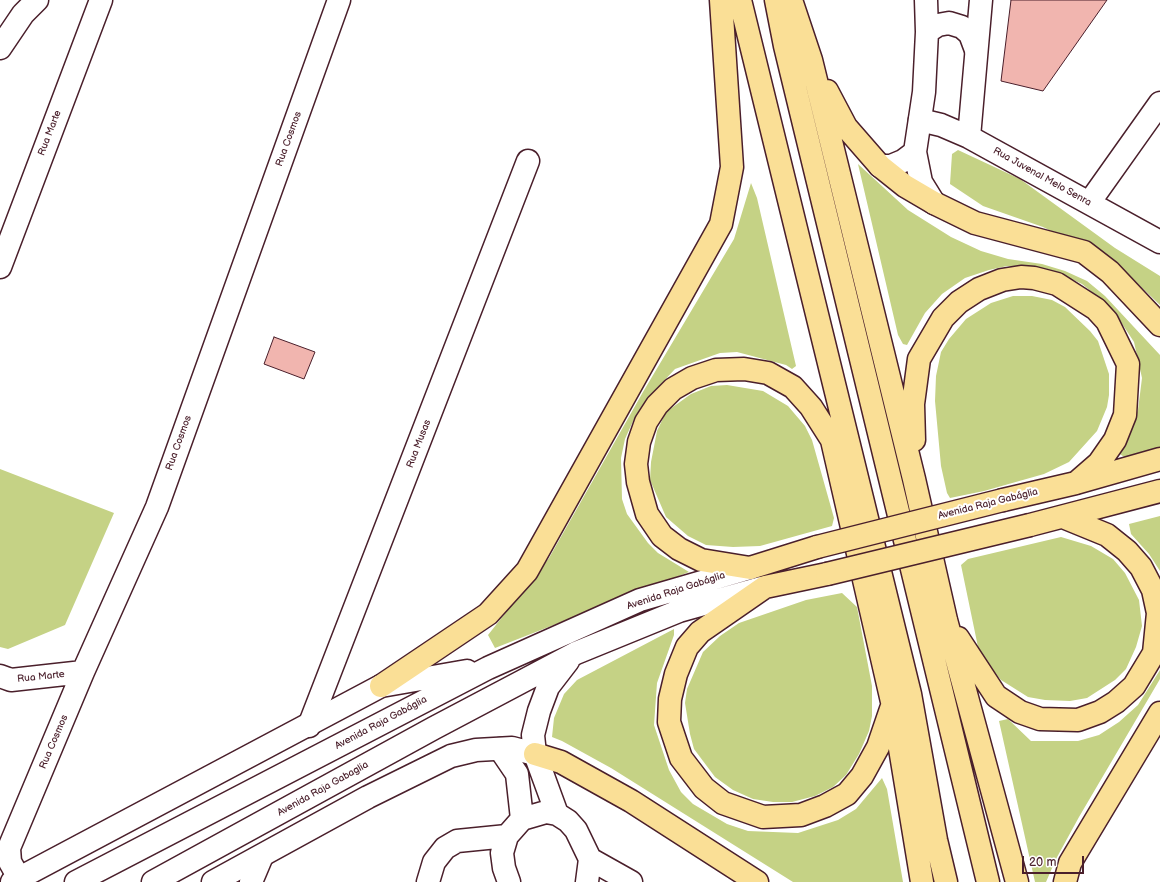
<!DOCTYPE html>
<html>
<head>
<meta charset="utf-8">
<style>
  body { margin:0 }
  #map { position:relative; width:1160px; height:882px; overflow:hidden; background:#fff; font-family:"Balsamiq Sans",sans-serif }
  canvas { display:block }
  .scale { position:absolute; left:1022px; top:856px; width:62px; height:18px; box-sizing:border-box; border:2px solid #4a1f2b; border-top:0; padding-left:5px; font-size:12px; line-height:14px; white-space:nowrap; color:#4a1f2b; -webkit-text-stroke:3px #fff; paint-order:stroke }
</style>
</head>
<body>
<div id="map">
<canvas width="1160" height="882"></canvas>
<div class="scale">20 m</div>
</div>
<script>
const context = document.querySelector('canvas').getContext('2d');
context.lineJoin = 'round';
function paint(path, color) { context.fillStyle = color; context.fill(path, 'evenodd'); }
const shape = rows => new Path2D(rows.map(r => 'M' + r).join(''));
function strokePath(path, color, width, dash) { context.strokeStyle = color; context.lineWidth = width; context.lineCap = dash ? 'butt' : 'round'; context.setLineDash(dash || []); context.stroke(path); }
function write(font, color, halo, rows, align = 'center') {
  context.font = font + ' "Balsamiq Sans",sans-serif'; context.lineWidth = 4; context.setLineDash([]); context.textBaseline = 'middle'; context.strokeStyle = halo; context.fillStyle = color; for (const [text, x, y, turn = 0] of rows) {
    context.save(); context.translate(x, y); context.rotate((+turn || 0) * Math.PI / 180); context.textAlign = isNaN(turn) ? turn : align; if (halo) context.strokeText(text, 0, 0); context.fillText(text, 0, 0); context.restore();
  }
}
paint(shape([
  [958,150,1020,179,1115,248,1160,276,1160,305,1117,264,1043,227,983,206,950,184,952,154],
  [858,164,908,210,951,237,981,251,1008,259,1042,264,1065,271,1087,281,1105,296,1160,355,1160,448,1126,458,1118,453,1138,410,1142,378,1134,342,1115,313,1102,300,1082,284,1063,275,1041,270,1007,266,989,270,965,278,942,294,925,313,907,345,903,344,898,335],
  [751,183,757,198,796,366,792,369,786,365,737,352,720,353,675,369,646,400,634,419,625,439,621,458,622,499,627,514,648,543,658,553,689,572,495,648,488,635,549,558,643,392,734,239],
  [1013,296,1032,296,1052,300,1065,307,1090,331,1098,341,1109,374,1109,395,1107,407,1097,431,1069,462,1044,474,984,491,950,498,947,493,941,466,935,401,936,376,941,352,949,339,966,319,991,303],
  [727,385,763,391,788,406,805,426,812,440,834,518,832,526,760,546,733,547,706,545,688,536,666,517,650,480,651,462,657,431,666,412,691,394,711,386],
  [0,469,114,513,65,625,8,649,0,647],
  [1160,516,1160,571,1149,554,1131,534,1129,524],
  [1061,537,1091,546,1113,559,1125,573,1139,600,1142,626,1136,647,1126,669,1115,680,1087,698,1070,701,1045,700,1028,697,1001,680,989,666,978,647,961,565,968,559],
  [842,593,857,607,872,686,872,716,869,731,859,754,846,775,833,787,815,796,792,802,773,802,753,799,733,790,715,777,694,749,690,734,685,703,687,689,703,652,720,636,739,623,806,600],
  [674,629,674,635,657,683,654,725,669,770,681,792,693,804,727,824,748,831,798,833,838,820,856,809,882,778,887,789,903,882,793,882,611,768,562,741,552,737,554,718,564,694,577,680],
  [1160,670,1160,679,1079,817,1056,859,1046,882,1035,882,999,721,1008,719,1031,741,1078,741,1099,735,1119,722,1138,705]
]), '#c5d285');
const building = shape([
  [1011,0,1107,0,1043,91,1001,81,1011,0],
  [274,337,315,352,304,379,264,364,274,337]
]);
paint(building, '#f1b5af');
strokePath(building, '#4a1f2b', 1);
const street = shape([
  [0,48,23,14,37,0],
  [920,120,941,125,969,137,1160,242],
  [969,137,981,0],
  [1089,203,1160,103],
  [0,267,101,0],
  [0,676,11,680,83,672],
  [309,726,528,161],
  [500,749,517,774,522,819],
  [535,754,557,814],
  [590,859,631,882],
  [19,878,10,862,9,848,83,672,157,507,339,0],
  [251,882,262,856],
  [428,882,434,862,445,848,457,841,507,836],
  [509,882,504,868,502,853,507,836,522,819,546,812,557,814,568,821,576,830,590,859,587,882]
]);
const secondary = shape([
  [926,0,927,32,924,92,915,152,921,182,934,203],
  [927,32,938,25,949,23,962,27,970,34,976,50],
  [880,166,891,166,903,161,915,152],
  [12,882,381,686,467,671],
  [76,882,488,668,640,600,750,568],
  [153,882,434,728,576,653,679,611,761,588],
  [213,882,368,797,451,756,476,750,512,748,535,754,533,735,539,711,548,687,568,661]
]);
const highway = shape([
  [740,0,910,694,936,840,946,882],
  [776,0,785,46,988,882],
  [791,0,811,60,914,479,946,620,1017,882],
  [827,91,846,127,880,166,905,186,934,203,975,223,1084,252,1110,272,1160,325],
  [831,436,893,706,922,882],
  [914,440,913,404,919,359,943,318,959,302,979,289,1002,280,1021,277,1034,278,1057,284,1096,309,1107,321,1128,364,1125,415,1115,440,1099,463,1076,483],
  [1003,500,1076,483,1160,459],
  [1030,525,1160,491],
  [817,547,750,568,701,560,679,549,662,536,647,514,638,482,636,464,639,442,646,422,657,405,673,389,692,378,716,370,744,369,768,373,793,387,811,407,832,440],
  [827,574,765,587,700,632,687,647,676,674,670,699,669,722,681,758,704,788,723,803,763,817,801,815,825,806,847,794,862,776,878,747,891,709],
  [958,638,996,696,1020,712,1040,719,1078,720,1100,712,1116,702,1134,686,1154,653,1158,613,1153,590,1141,567,1127,551,1107,535,1063,517],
  [381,686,488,614,527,571,721,224,732,167,721,0],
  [535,754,561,762,631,801,757,882],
  [1065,882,1070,863,1160,713]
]);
strokePath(street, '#4a1f2b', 25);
strokePath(secondary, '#4a1f2b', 25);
strokePath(highway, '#4a1f2b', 25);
strokePath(street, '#fff', 22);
strokePath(secondary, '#fff', 22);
strokePath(highway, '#fadf96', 22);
const highwayBridge = shape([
  [817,547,1003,500],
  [827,574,1030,525]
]);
strokePath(highwayBridge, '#4a1f2b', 25, []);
strokePath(highwayBridge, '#fadf96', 22);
write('10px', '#4a1f2b', '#fff', [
  ["Rua Marte",50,133,-69],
  ["Rua Cosmos",289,139,-70],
  ["Rua Juvenal Melo Senra",1042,177,29],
  ["Rua Cosmos",179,443,-70],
  ["Rua Musas",419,444,-69],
  ["Avenida Raja Gabáglia",988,504,-14],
  ["Avenida Raja Gabáglia",676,591,-18],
  ["Rua Marte",41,677,-6],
  ["Avenida Raja Gabáglia",381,723,-28],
  ["Rua Cosmos",54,742,-67],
  ["Avenida Raja Gabaglia",323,789,-29]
]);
</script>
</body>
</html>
